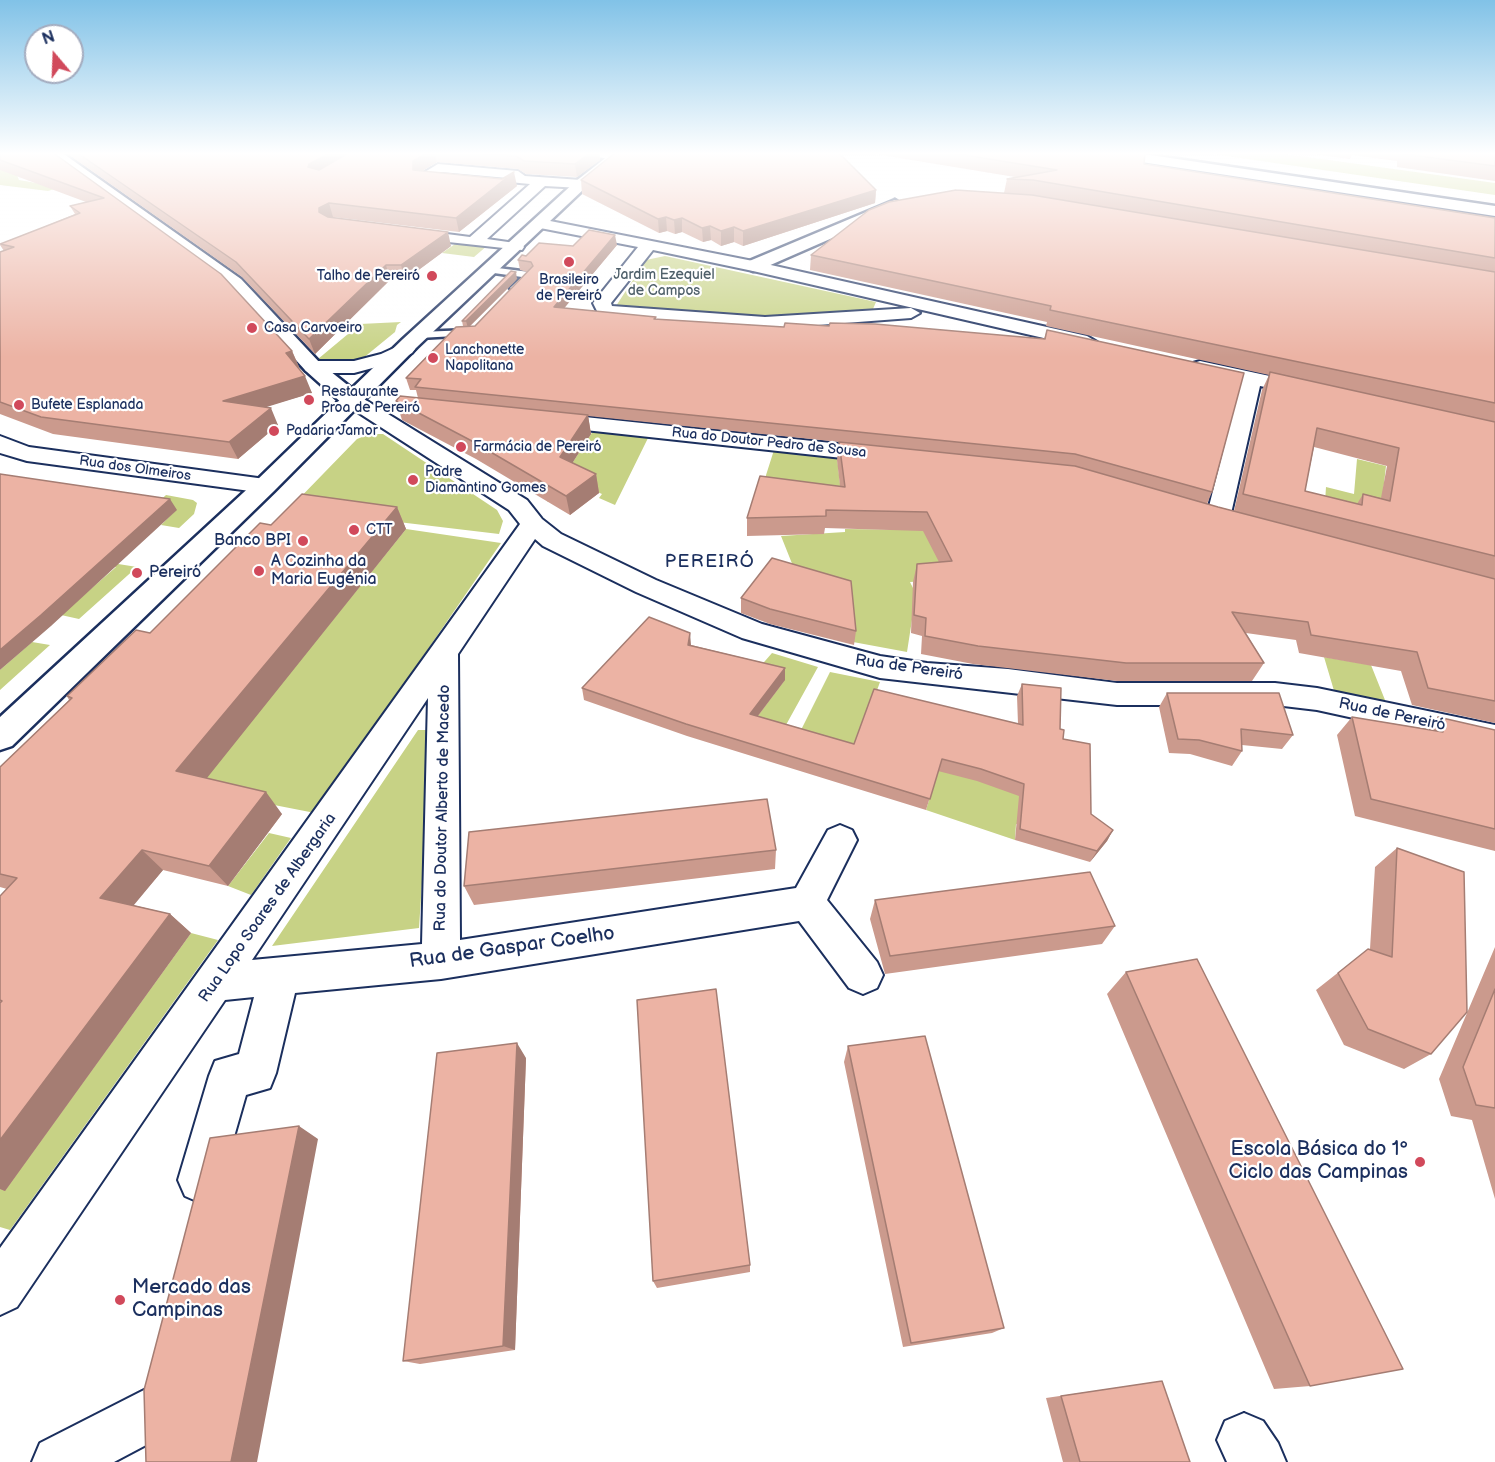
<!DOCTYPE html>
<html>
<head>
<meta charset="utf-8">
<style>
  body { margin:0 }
  #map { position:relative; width:1495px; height:1462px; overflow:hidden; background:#fff; font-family:"Balsamiq Sans",sans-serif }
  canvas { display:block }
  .north { position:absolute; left:24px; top:24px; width:60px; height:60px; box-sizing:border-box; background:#fff; border:2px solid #a4acbf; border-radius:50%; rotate:341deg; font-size:16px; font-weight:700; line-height:24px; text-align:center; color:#1b2f5e }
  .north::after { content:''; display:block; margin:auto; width:21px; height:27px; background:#d1495b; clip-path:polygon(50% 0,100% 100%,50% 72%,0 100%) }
</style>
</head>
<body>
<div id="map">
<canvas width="1495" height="1462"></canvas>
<div class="north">N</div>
</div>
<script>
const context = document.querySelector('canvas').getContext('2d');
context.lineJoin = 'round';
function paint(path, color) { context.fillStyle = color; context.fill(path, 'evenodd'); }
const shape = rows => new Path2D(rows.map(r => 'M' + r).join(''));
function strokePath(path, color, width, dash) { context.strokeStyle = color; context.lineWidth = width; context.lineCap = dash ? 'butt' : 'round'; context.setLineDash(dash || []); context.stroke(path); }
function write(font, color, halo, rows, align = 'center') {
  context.font = font + ' "Balsamiq Sans",sans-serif'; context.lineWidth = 4.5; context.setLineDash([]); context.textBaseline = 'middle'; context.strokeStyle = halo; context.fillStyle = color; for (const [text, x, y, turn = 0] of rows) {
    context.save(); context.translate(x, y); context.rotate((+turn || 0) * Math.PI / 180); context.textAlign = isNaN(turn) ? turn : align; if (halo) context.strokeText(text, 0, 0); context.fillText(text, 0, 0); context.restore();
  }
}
paint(shape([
  [1122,152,1142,152,1495,204,1495,207],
  [1199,152,1271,152,1495,183,1495,195],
  [13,166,19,180,36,183,77,182,48,191,0,185,0,167],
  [458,242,488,245,474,257,442,253],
  [665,256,876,302,873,309,862,311,760,317,616,306,646,260],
  [401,322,397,325,395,332,362,359,322,362,318,359,360,324],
  [593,431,649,436,615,505,599,498,602,494,586,487,547,502],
  [370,434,383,434,497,510,503,521,499,534,289,509,357,439],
  [774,450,837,457,840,484,856,484,857,496,760,494],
  [1357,459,1386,466,1380,519,1324,517,1326,487,1354,494],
  [166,495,193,500,197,503,194,514,179,528,161,525,176,510,153,507],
  [406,529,501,543,315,813,223,795,158,836],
  [845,529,927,530,991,536,928,581,910,582,916,594,907,652,853,642,799,581,781,536,845,532],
  [87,559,137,567,79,619,61,615,116,567,89,563],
  [32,642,50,645,0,690,0,670],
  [772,653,818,667,781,734,753,722,784,681,758,669],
  [1324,657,1371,665,1387,705,1335,694],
  [830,672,880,682,856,748,1015,790,1068,839,1016,824,1015,840,926,810,929,800,796,740],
  [418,730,432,730,419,928,272,946],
  [269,833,291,838,251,895,228,886],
  [191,933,218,940,10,1230,0,1227,0,1189,5,1190]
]), '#c7d285');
const service = shape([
  [490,267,529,272,533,275,515,291,510,288,522,277,487,272,487,268,490,267],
  [470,330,475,333,474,335,419,338,414,335,419,332,470,330]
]);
const minor = shape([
  [584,152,615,152,622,156,615,160,586,155,584,152],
  [438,164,518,171,525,176,581,180,588,184,581,188,545,186,487,239,522,244,524,247,522,250,402,237,400,234,408,229,470,237,530,184,509,182,507,178,441,172,436,176,454,177,461,181,454,185,418,182,418,176,438,164],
  [540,219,753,261,1087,336,1097,342,1087,348,753,271,653,250,611,303,612,306,765,317,911,308,920,313,911,318,765,329,605,316,599,315,593,303,638,247,535,227,532,224,535,221,540,219],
  [405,343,415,349,412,353,395,362,354,373,313,373,306,371,303,367,306,363,313,361,354,361,381,354,405,343],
  [1200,361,1307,384,1314,386,1317,390,1314,394,1307,396,1260,386,1230,518,1227,523,1218,525,1209,523,1206,518,1241,382,1193,371,1190,367,1193,363,1200,361],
  [352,394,359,396,527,500,542,519,561,534,656,580,762,624,880,656,927,663,1008,669,1117,683,1275,683,1317,688,1495,725,1495,749,1317,710,1275,705,1117,705,880,678,742,638,636,592,543,546,535,539,458,654,460,940,796,888,828,830,840,825,852,830,857,840,827,900,877,962,883,975,877,988,863,994,849,988,799,921,441,979,295,993,276,1073,270,1088,246,1095,217,1196,201,1203,185,1196,178,1180,209,1076,215,1061,239,1054,254,997,225,1000,17,1307,0,1315,0,1248,520,524,509,510,345,404,341,400,345,396,352,394],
  [428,698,422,944,252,960,428,698],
  [547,413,879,448,887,450,890,455,887,460,879,462,539,425,536,420,539,415,547,413],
  [0,436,29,447,265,479,273,481,277,486,273,491,265,493,27,461,0,453,0,436],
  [146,1389,165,1397,173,1416,165,1435,114,1462,32,1462,40,1443,146,1389],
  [1244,1413,1263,1421,1278,1443,1286,1462,1227,1462,1217,1440,1225,1421,1244,1413]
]);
const tertiary = shape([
  [45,152,61,152,241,279,320,363,360,395,363,400,360,405,344,405,306,371,229,287,45,152],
  [895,200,903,205,901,208,759,270,753,271,744,266,747,262,895,200]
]);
const secondary = shape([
  [613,152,629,152,586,187,417,347,274,491,12,746,0,750,0,717,256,481,403,339,576,181,613,152]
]);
const motorway = shape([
  [1095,152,1130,152,1495,206,1495,216,1102,156,1095,152]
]);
strokePath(service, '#1b2f5e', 5);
strokePath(minor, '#1b2f5e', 4);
strokePath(tertiary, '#1b2f5e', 5);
strokePath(secondary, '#1b2f5e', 5);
strokePath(motorway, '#1b2f5e', 5);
paint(service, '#fff');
paint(minor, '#fff');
paint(tertiary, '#fff');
paint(secondary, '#fff');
paint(motorway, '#fff');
paint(shape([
  [0,152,52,152,292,351,299,367,298,367,312,393,264,407,278,425,238,459,53,434,0,414,0,252,4,251,0,245,75,214,70,206,86,202,0,170],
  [65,152,599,152,600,160,577,177,526,174,518,169,437,162,422,171,517,186,459,232,333,217,332,218,451,246,405,280,390,280,315,354,242,277],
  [869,152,1145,152,1144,164,1495,218,1495,723,1412,705,1401,671,1299,653,1296,640,1246,633,1264,663,1252,681,1117,681,973,664,921,654,922,636,911,633,913,582,917,564,939,562,923,531,825,528,824,534,747,536,747,518,840,486,837,460,839,442,1072,466,588,416,591,434,572,463,596,474,599,493,570,515,476,459,402,420,396,401,418,398,416,390,410,390,406,378,463,326,462,321,517,279,470,326,475,326,527,272,520,270,518,260,526,256,573,246,617,245,564,308,656,317,656,319,784,327,1044,339,1047,330,1212,492,1207,504,1234,511,1262,390,1269,375,1046,326,1047,322,810,270,811,255,1004,193,1007,179,1015,177,869,153],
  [1314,447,1387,466,1381,498,1363,494,1357,504,1305,491],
  [1298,152,1495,152,1495,181,1397,167,1397,161,1352,155,1350,159],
  [581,180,876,190,875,203,743,246,734,242,721,246,711,240,703,242,682,232,675,234,667,231,659,233,582,194],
  [397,507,406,529,206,778,282,814,228,886,163,870,133,905,170,914,191,933,5,1191,0,1189,0,896,7,889,0,887,0,767,69,700,67,696,150,633,271,525],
  [741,598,856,631,854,645,770,624,741,613],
  [691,645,785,668,785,680,758,716,854,744,1018,724,1017,696,1022,684,1060,729,1091,814,1113,830,1107,841,1090,862,1015,840,1019,796,977,781,938,771,926,810,687,736,584,700,582,688],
  [1167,693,1293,735,1282,749,1242,745,1242,751,1232,766,1190,754,1169,753,1159,707],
  [1352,717,1427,729,1438,717,1495,730,1495,851,1355,816,1337,735],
  [1397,848,1431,1054,1404,1069,1344,1045,1316,990,1368,949,1370,949,1375,867],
  [776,850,775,869,474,905,464,886],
  [875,900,1115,926,1102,944,885,974,870,919],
  [1495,947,1495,1199,1472,1120,1451,1116,1439,1079],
  [1126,972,1310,1386,1274,1389,1107,994],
  [848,1046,1004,1328,992,1333,903,1347,844,1062],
  [526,1058,515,1350,420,1364,403,1361],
  [750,1265,750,1272,657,1288,653,1281],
  [1162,1381,1190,1462,1063,1462,1046,1398]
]), '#cb9a8d');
paint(shape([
  [332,152,360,152,314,177,308,167,309,164],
  [429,152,434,152,437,162,417,174,413,170,413,161],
  [591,152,599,152,600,160,577,177,575,164],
  [514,172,517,186,459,232,456,218],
  [876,190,875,203,743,246,743,231],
  [329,203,333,217,324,222,319,212,319,208],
  [666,217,667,231,659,233,658,219],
  [682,218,682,232,675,234,674,220],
  [710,226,711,240,703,242,702,228],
  [734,227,734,242,721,246,721,231],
  [448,232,451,246,405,280,401,265],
  [615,235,617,245,556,318,554,307],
  [386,265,390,280,315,354,309,339],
  [516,272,517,279,468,328,466,321],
  [292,351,299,367,293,369,286,353],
  [305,376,312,393,231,418,223,401],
  [271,408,278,425,238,459,229,442],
  [588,415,591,434,564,476,560,457],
  [596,474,599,493,570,515,566,496],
  [170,499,177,510,51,626,0,670,0,650],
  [397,507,406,529,195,793,176,771],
  [690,633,691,645,688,645],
  [785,668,785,680,750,726,750,714],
  [266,792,282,814,228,886,209,866],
  [1113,830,1107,841,1090,862,1097,851],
  [142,850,163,870,124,917,100,898],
  [170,914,191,933,5,1191,0,1189,0,1140],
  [517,1043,526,1058,515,1350,503,1346],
  [299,1126,318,1139,257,1462,231,1462]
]), '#a57d73');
const building = shape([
  [0,152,52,152,221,274,292,351,286,353,305,376,223,401,271,408,229,442,41,417,0,402,0,252,14,247,0,244,80,213,70,206,104,198,0,160,0,152],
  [76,152,332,152,309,164,308,167,319,170,350,152,429,152,413,161,413,170,502,179,514,172,456,218,329,203,319,208,319,212,328,217,448,232,401,265,386,265,309,339,236,262,76,152],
  [468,152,591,152,575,164,524,161,516,156,468,152],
  [616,152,838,152,876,190,743,231,734,227,721,231,710,226,702,228,682,218,674,220,666,217,658,219,581,180,616,152],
  [946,152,1145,152,1144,164,1495,218,1495,258,1033,180,1007,179,1057,170,946,152],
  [1404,152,1495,152,1495,166,1404,154,1404,152],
  [956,190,1032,195,1495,272,1495,403,1050,310,1051,306,811,255,869,210,889,202,956,190],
  [589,230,615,235,554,307,656,317,654,319,784,327,785,323,829,326,830,323,875,324,1045,339,1047,330,1244,373,1212,492,1075,454,415,387,421,379,406,378,456,327,475,326,533,266,531,262,518,260,522,255,526,256,539,243,573,246,589,230],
  [511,271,516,272,466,321,462,321,511,271],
  [1270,372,1495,422,1495,556,1243,494,1270,372],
  [1317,428,1399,448,1390,501,1363,494,1362,505,1305,491,1317,428],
  [400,396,588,415,560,457,596,474,566,496,470,440,396,401,400,396],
  [839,442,1075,466,1218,507,1495,579,1495,701,1428,688,1417,652,1311,635,1308,622,1232,612,1264,663,1126,663,978,646,925,636,926,618,914,615,917,564,952,561,927,512,826,510,826,516,747,518,760,476,845,487,839,442],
  [0,474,170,499,41,615,0,650,0,474],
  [302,494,397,507,176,771,266,792,209,866,142,850,100,898,170,914,0,1140,0,1003,2,1001,0,1000,0,896,17,878,0,874,0,767,72,698,67,696,136,630,150,633,260,523,271,525,302,494],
  [772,558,851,581,856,631,770,609,741,598,772,558],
  [649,617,690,633,688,645,785,668,750,714,854,744,874,689,1023,725,1022,684,1061,688,1060,729,1064,730,1063,739,1090,744,1091,814,1113,830,1097,851,1020,829,1024,784,981,769,942,759,930,799,686,724,582,688,649,617],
  [1167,693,1279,693,1293,735,1241,729,1242,751,1199,740,1178,739,1167,693],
  [1352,717,1443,732,1438,717,1495,730,1495,829,1371,799,1352,717],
  [767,799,776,850,464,886,469,832,767,799],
  [1397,848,1464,872,1467,1012,1431,1054,1368,1029,1338,973,1368,949,1392,957,1397,848],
  [1090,872,1115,926,890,956,875,900,1090,872],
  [1197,959,1403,1369,1310,1386,1126,972,1197,959],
  [716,989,750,1265,653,1281,637,1000,716,989],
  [1495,989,1495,1108,1476,1105,1463,1067,1495,989],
  [925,1036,1004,1328,911,1343,848,1046,925,1036],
  [517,1043,503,1346,403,1361,437,1053,517,1043],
  [299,1126,231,1462,146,1462,144,1390,210,1138,299,1126],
  [1162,1381,1190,1462,1080,1462,1061,1396,1162,1381]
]);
paint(building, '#ecb3a4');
strokePath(building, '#a57d73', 1.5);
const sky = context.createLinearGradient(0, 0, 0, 357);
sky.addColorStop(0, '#81c2e7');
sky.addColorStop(0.43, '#fff');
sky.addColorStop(1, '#ffffff00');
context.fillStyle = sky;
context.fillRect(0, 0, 1495, 357);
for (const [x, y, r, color] of [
  [569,262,6,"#d1495b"],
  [432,276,6,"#d1495b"],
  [252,328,6,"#d1495b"],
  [433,358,6,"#d1495b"],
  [309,400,6,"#d1495b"],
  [19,405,6,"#d1495b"],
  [274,431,6,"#d1495b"],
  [461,447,6,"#d1495b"],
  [413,480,6,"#d1495b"],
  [354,530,6,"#d1495b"],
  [303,541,6,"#d1495b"],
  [259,571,6,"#d1495b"],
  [137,573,6,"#d1495b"],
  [1420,1162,6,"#d1495b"],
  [120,1300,6,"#d1495b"]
]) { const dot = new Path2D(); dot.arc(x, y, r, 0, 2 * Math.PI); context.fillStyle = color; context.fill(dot); strokePath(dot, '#fff', 2); }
write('14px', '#4f606a', '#fff', [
  ["Jardim Ezequiel",664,275],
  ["de Campos",664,291]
]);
write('14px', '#1b2f5e', '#fff', [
  ["Talho de Pereiró",420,276,"right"],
  ["Brasileiro",569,280,"center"],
  ["de Pereiró",569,296,"center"],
  ["Casa Carvoeiro",264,328],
  ["Lanchonette",445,350],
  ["Napolitana",445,366],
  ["Restaurante",321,392],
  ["Proa de Pereiró",321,408],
  ["Bufete Esplanada",31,405],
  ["Padaria Jamor",286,431],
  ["Farmácia de Pereiró",473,447],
  ["Padre",425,472],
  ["Diamantino Gomes",425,488],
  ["CTT",366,530]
], 'left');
write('14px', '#1b2f5e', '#fff', [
  ["Rua do Doutor Pedro de Sousa",769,443,6],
  ["Rua dos Olmeiros",135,469,8]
]);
write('16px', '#1b2f5e', '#fff', [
  ["Banco BPI",291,541,"right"],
  ["A Cozinha da",271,562],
  ["Maria Eugénia",271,580],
  ["Pereiró",149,573]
], 'left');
write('16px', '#1b2f5e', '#fff', [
  ["Rua de Pereiró",909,668,8],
  ["Rua de Pereiró",1392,715,12],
  ["Rua do Doutor Alberto de Macedo",443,808,-89],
  ["Rua Lopo Soares de Albergaria",268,908,-55]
]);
context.letterSpacing = '1.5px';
write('18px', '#1b2f5e', '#fff', [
  ["PEREIRÓ",710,562]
]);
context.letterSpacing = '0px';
write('20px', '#1b2f5e', '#fff', [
  ["Rua de Gaspar Coelho",512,948,-8]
]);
write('20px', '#1b2f5e', '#fff', [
  ["Escola Básica do 1º",1408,1150],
  ["Ciclo das Campinas",1408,1173],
  ["Mercado das",132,1288,"left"],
  ["Campinas",132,1311,"left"]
], 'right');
</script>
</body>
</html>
